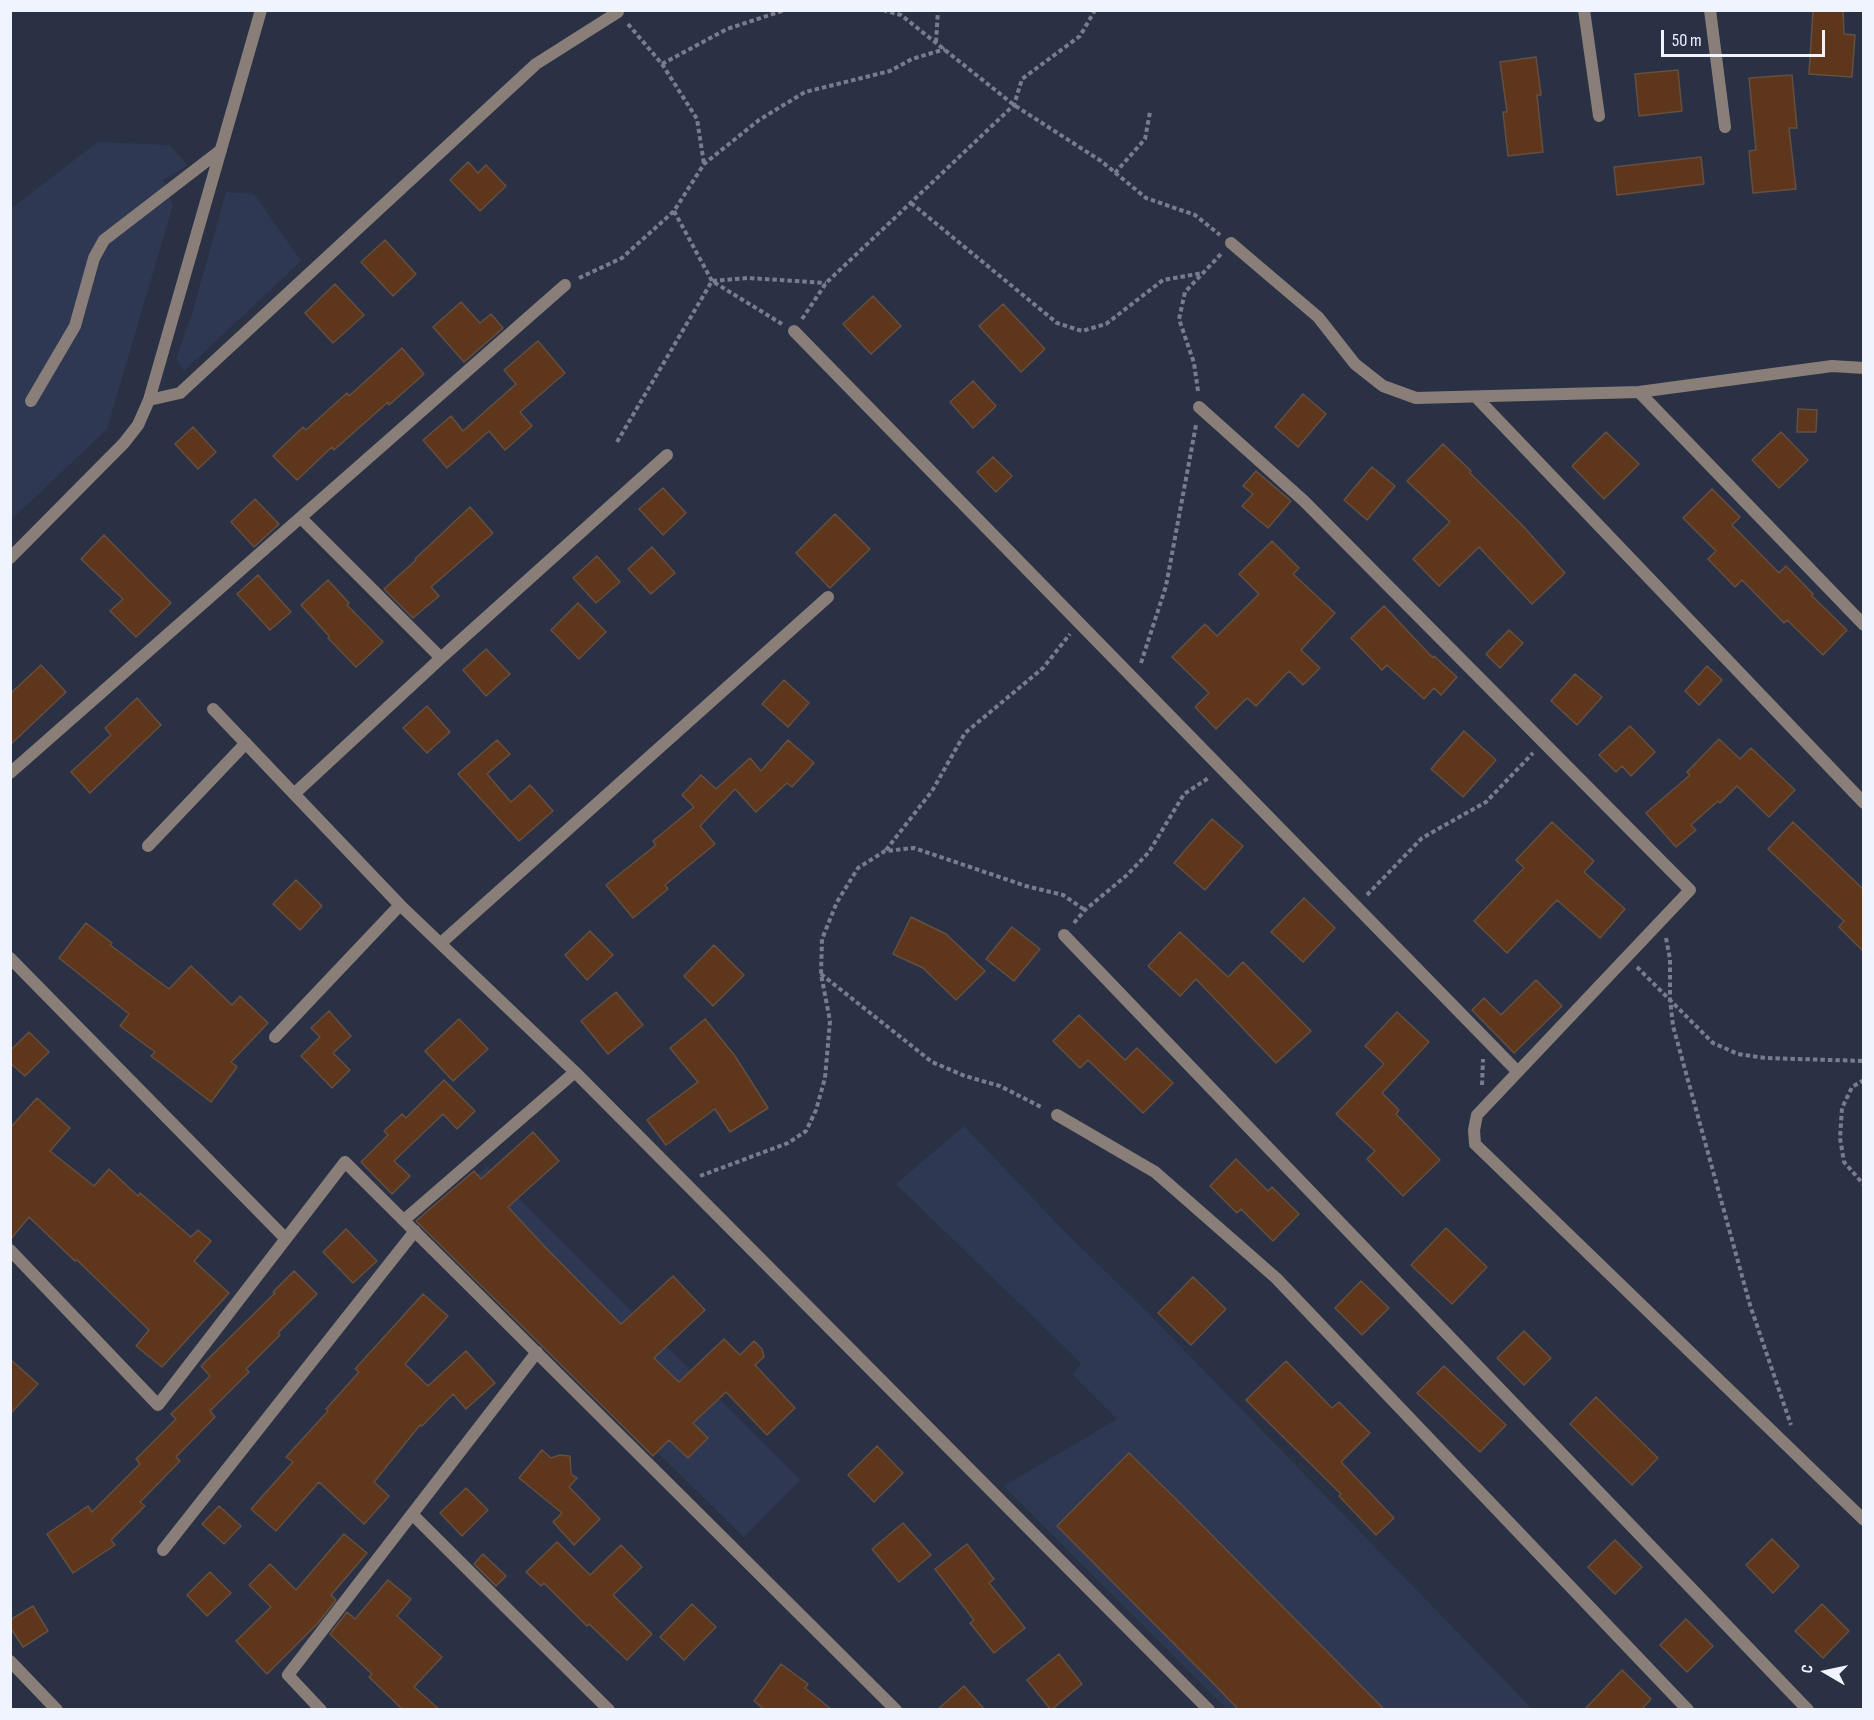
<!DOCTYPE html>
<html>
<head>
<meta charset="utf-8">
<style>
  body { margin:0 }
  #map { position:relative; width:1874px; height:1720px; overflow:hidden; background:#2a3144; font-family:"Sofia Sans Condensed",sans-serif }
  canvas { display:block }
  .frame { position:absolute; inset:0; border:12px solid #f0f4ff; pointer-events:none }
  .north { position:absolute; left:1796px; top:1642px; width:60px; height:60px; -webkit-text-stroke:4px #2a3144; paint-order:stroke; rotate:279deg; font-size:16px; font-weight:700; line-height:24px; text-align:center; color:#f0f4ff }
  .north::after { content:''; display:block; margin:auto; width:21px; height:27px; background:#f0f4ff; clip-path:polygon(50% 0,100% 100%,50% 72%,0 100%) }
  .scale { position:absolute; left:1661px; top:30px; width:164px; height:27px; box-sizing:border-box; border:3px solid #f0f4ff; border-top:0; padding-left:8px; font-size:18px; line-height:21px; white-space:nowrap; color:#f0f4ff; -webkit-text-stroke:4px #2a3144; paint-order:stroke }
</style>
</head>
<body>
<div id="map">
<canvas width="1874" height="1720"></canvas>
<div class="frame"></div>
<div class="north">С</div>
<div class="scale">50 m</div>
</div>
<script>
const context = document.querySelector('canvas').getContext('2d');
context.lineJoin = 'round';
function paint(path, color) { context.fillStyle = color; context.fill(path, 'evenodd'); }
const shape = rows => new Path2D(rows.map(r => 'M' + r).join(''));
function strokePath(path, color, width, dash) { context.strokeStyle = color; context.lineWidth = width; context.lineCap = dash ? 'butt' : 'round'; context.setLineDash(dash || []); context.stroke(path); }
paint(shape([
  [98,142,169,145,188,165,163,180,173,205,107,429,11,520,11,207,13,207],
  [226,192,254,194,301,261,184,371,176,359,192,314],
  [964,1126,1062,1229,1148,1313,1532,1709,1227,1709,1004,1486,1117,1419,1073,1375,1081,1363,896,1184],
  [487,1167,800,1480,744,1537,423,1222]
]), '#2f3852');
const building = shape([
  [1813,10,1843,10,1844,34,1855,35,1852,77,1809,74,1813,10],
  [1536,57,1541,95,1537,95,1543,152,1508,156,1503,112,1507,112,1500,62,1536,57],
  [1678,70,1682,111,1639,116,1635,74,1678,70],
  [1792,75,1797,128,1789,128,1796,189,1753,193,1749,151,1756,150,1749,78,1792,75],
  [1701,157,1704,184,1617,195,1614,167,1701,157],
  [468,162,478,173,486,165,506,186,480,211,450,180,468,162],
  [385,240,416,274,393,296,361,262,385,240],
  [335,284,364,315,333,343,305,313,335,284],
  [873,296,901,326,871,354,843,324,873,296],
  [461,302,480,323,491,314,503,328,464,362,433,327,461,302],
  [1003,304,1045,349,1021,372,979,326,1003,304],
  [538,341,565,373,520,412,532,426,505,450,489,431,447,468,423,440,451,416,463,431,516,384,504,370,538,341],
  [402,348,424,374,389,405,388,402,334,450,332,447,297,480,273,456,303,427,306,430,347,393,349,396,402,348],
  [973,381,996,406,973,428,950,402,973,381],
  [1303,394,1326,414,1298,447,1275,427,1303,394],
  [1798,409,1817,410,1816,432,1797,432,1798,409],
  [193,427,216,452,198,469,175,444,193,427],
  [1606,432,1639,464,1604,499,1572,466,1606,432],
  [1781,432,1808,460,1779,488,1752,460,1781,432],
  [1443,444,1471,471,1470,473,1523,526,1565,573,1532,604,1479,547,1439,586,1413,559,1450,522,1407,481,1443,444],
  [993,457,1012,476,996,492,977,472,993,457],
  [1372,467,1395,486,1367,520,1344,500,1372,467],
  [1256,471,1291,501,1268,528,1242,506,1253,494,1243,486,1256,471],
  [663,488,686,513,663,535,639,509,663,488],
  [1712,489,1740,517,1732,525,1779,573,1786,566,1813,594,1812,596,1847,630,1823,655,1787,620,1784,623,1742,580,1735,587,1708,559,1716,551,1683,518,1712,489],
  [255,499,279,524,254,547,231,522,255,499],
  [470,507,493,533,431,587,439,596,413,618,384,589,416,560,415,559,470,507],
  [835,514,870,549,830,588,796,553,835,514],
  [104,535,171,603,136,637,110,611,123,599,81,559,104,535],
  [1272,541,1299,568,1293,574,1335,613,1301,650,1320,668,1303,685,1289,671,1256,706,1247,698,1216,729,1195,707,1209,693,1172,657,1205,624,1217,636,1259,594,1239,574,1272,541],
  [652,547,675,573,651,594,628,569,652,547],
  [597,556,620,582,596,603,573,578,597,556],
  [258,575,291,612,270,630,237,594,258,575],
  [328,580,349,603,347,605,383,642,356,667,328,638,329,636,301,605,328,580],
  [578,603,606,632,579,659,551,630,578,603],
  [1384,606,1433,658,1434,656,1457,677,1441,695,1434,688,1424,699,1387,665,1382,670,1351,638,1384,606],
  [1509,630,1523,643,1500,668,1486,654,1509,630],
  [486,649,510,674,486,696,463,670,486,649],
  [41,665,66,692,10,745,10,694,41,665],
  [1707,666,1722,680,1699,705,1685,691,1707,666],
  [1575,674,1602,697,1577,725,1551,701,1575,674],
  [784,680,809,703,788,727,762,704,784,680],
  [137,698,161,725,90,793,71,772,111,735,105,728,137,698],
  [427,706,450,732,427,753,403,728,427,706],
  [1630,726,1655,752,1631,776,1622,766,1616,772,1599,755,1630,726],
  [1464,731,1496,760,1463,797,1431,769,1464,731],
  [1719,739,1740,759,1751,748,1795,790,1769,817,1737,786,1720,803,1718,801,1691,825,1696,830,1676,847,1646,813,1690,775,1687,772,1719,739],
  [497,740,510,754,487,774,511,802,530,785,553,811,519,841,458,774,497,740],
  [788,740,814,763,792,787,787,783,756,812,735,789,700,826,715,844,665,885,668,889,633,918,606,885,656,845,653,841,694,807,682,795,701,775,716,789,750,758,761,771,788,740],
  [1212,819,1243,846,1205,890,1174,863,1212,819],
  [1552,822,1594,861,1584,872,1625,909,1600,938,1557,900,1507,953,1474,921,1524,868,1516,860,1552,822],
  [1793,822,1863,889,1863,951,1839,927,1844,921,1768,849,1793,822],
  [296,880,322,906,300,930,273,904,296,880],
  [1304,898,1335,928,1303,962,1271,932,1304,898],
  [911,917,946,934,985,971,956,1000,923,968,893,954,911,917],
  [86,923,112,943,110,945,169,989,191,966,232,1005,240,996,268,1023,231,1062,237,1067,211,1102,151,1056,155,1052,120,1026,129,1014,59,958,86,923],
  [1012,927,1040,949,1014,981,986,959,1012,927],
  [590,931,613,955,587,980,565,955,590,931],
  [1180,932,1228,977,1243,962,1311,1031,1276,1063,1196,979,1180,996,1148,966,1180,932],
  [714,945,744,975,713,1006,684,976,714,945],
  [1536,980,1562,1006,1514,1053,1472,1010,1484,998,1501,1015,1536,980],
  [616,992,643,1025,608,1054,581,1021,616,992],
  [329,1011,351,1036,333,1053,350,1070,332,1088,301,1056,320,1037,311,1028,329,1011],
  [1397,1012,1429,1042,1382,1093,1399,1110,1396,1114,1440,1160,1403,1196,1367,1159,1375,1151,1336,1114,1384,1064,1365,1046,1397,1012],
  [1079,1015,1125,1060,1137,1048,1173,1083,1143,1113,1088,1060,1080,1068,1053,1041,1079,1015],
  [459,1019,488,1049,453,1081,425,1051,459,1019],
  [705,1019,735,1056,768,1108,730,1132,715,1109,666,1145,647,1120,698,1082,670,1048,705,1019],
  [29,1032,49,1052,25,1076,10,1063,10,1051,29,1032],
  [444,1080,475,1111,457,1129,443,1114,394,1161,410,1176,392,1194,361,1162,388,1135,384,1131,402,1114,406,1118,444,1080],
  [37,1098,70,1128,50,1151,94,1186,109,1169,138,1196,140,1193,191,1237,198,1230,211,1241,194,1261,229,1293,162,1367,136,1346,149,1330,77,1260,75,1261,29,1217,10,1240,10,1128,37,1098],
  [533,1132,559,1161,508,1207,544,1246,621,1324,673,1276,705,1310,654,1358,679,1382,724,1339,740,1355,754,1341,762,1349,764,1357,755,1365,795,1408,767,1435,726,1392,693,1423,708,1438,688,1458,669,1440,653,1456,416,1221,474,1171,481,1179,533,1132],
  [1236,1159,1268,1191,1272,1187,1299,1214,1273,1241,1241,1209,1237,1213,1210,1186,1236,1159],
  [1446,1228,1487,1267,1452,1304,1411,1265,1446,1228],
  [346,1229,377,1261,353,1283,323,1252,346,1229],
  [294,1271,317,1294,278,1333,280,1335,246,1369,249,1372,210,1411,215,1417,176,1457,180,1461,140,1502,145,1506,111,1540,115,1545,73,1573,47,1534,88,1506,92,1512,140,1464,136,1459,176,1419,171,1414,210,1376,201,1366,275,1293,273,1292,294,1271],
  [1193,1277,1226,1309,1191,1345,1158,1313,1193,1277],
  [1361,1281,1389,1308,1362,1335,1335,1308,1361,1281],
  [423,1294,448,1316,405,1364,428,1386,466,1351,495,1383,466,1409,453,1394,422,1426,420,1425,374,1482,389,1496,364,1524,319,1482,276,1531,251,1509,293,1462,286,1457,328,1411,326,1409,359,1372,355,1369,423,1294],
  [1524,1331,1551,1358,1524,1385,1497,1358,1524,1331],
  [10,1359,38,1384,10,1414,10,1359],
  [1286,1361,1332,1408,1339,1402,1370,1433,1341,1462,1394,1518,1376,1535,1339,1496,1341,1494,1246,1400,1286,1361],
  [1444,1366,1506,1425,1480,1452,1417,1393,1444,1366],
  [1596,1397,1658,1458,1632,1485,1570,1424,1596,1397],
  [877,1446,903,1473,874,1502,848,1475,877,1446],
  [542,1450,551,1458,560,1455,570,1456,571,1474,577,1478,569,1487,600,1519,574,1545,553,1522,562,1513,519,1478,542,1450],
  [1129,1453,1180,1503,1385,1710,1239,1710,1215,1685,1057,1526,1129,1453],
  [466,1488,488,1510,462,1536,440,1513,466,1488],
  [219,1506,241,1526,224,1544,202,1524,219,1506],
  [903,1523,931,1555,899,1582,872,1549,903,1523],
  [344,1534,367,1553,331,1595,336,1600,318,1623,267,1674,236,1641,271,1607,249,1585,270,1564,296,1590,344,1534],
  [1772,1539,1799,1566,1773,1593,1746,1565,1772,1539],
  [1615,1540,1642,1567,1615,1594,1588,1567,1615,1540],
  [557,1542,590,1575,621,1545,642,1567,613,1595,652,1634,627,1660,589,1624,587,1626,544,1583,541,1586,526,1572,557,1542],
  [967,1544,994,1579,989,1583,1025,1628,994,1653,970,1623,974,1620,935,1569,967,1544],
  [483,1554,506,1576,496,1586,474,1564,483,1554],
  [210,1572,231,1593,207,1616,187,1595,210,1572],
  [388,1580,411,1599,397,1616,442,1657,414,1687,440,1710,403,1710,369,1677,372,1674,330,1634,347,1612,355,1619,388,1580],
  [692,1604,716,1627,684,1660,660,1637,692,1604],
  [1822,1604,1849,1631,1823,1658,1795,1631,1822,1604],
  [33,1606,48,1631,23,1647,10,1627,10,1620,33,1606],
  [1686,1619,1713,1646,1687,1672,1660,1645,1686,1619],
  [1059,1654,1082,1684,1051,1710,1027,1680,1059,1654],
  [781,1664,808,1684,805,1688,832,1710,765,1710,754,1701,781,1664],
  [1622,1670,1651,1699,1641,1710,1584,1710,1622,1670],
  [964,1686,985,1710,937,1710,964,1686]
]);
paint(building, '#5d361c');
strokePath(building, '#654f41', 1.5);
strokePath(shape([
  [883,10,901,15,1014,105,1101,161,1146,198,1195,215,1220,235],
  [628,24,662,64,697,119,704,164],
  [936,42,938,10],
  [662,64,727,29,785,10],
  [1115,173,1145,139,1150,112],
  [911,203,1057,323,1082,331,1106,324,1163,280,1203,273],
  [674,211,712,281,782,324],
  [579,278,622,258,674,211,704,164,759,120,805,92,890,71,912,59,945,49],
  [802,319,826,283,1014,105,1022,79,1080,36,1095,10],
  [1198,391,1194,363,1179,319,1185,292,1221,254],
  [617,442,712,281,748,278,826,283],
  [1141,663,1166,586,1196,425],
  [886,850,932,791,965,733,1043,668,1070,634],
  [1367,895,1422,838,1486,802,1533,753],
  [1074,923,1085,910,1127,875,1149,852,1184,794,1210,777],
  [1666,938,1670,959,1670,999,1673,1026,1750,1305,1791,1425],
  [1637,967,1713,1043,1738,1054,1765,1058,1864,1061],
  [821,974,932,1062,965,1076,1000,1086,1043,1108],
  [1864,1080,1852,1087,1842,1108,1840,1138,1844,1162,1864,1185],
  [1482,1085,1483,1059],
  [700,1176,788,1143,806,1131,816,1110,825,1078,830,1021,821,974,822,939,837,902,858,868,885,851,914,848,1026,886,1063,895,1085,910]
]), '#787d8d', 4, [4.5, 3]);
strokePath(shape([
  [31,401,75,326,94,258,104,240,221,150]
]), '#8a7e79', 12);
strokePath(shape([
  [1584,10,1599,116],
  [1710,10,1725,127],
  [1231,243,1318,317,1355,364,1383,386,1416,398,1639,392,1832,366,1864,368],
  [794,331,1517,1071],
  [1639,392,1864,625],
  [1476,397,1864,803],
  [149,400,180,393,536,64,618,12],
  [1199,407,1304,501,1690,890,1477,1115,1474,1130,1475,1144,1864,1520],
  [301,518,441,658],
  [10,558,124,443,138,425,149,400,261,10],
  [213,709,400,905,575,1072,1209,1710],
  [10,773,565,285],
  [294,794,441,658,667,455],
  [148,846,246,743],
  [1064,935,1808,1710],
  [441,943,828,597],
  [10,958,286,1239],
  [275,1037,400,905],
  [1057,1115,1155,1172,1276,1278,1688,1710],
  [404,1220,575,1072],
  [10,1250,158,1405,345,1162,896,1710],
  [412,1514,609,1710],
  [163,1550,415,1231],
  [10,1661,57,1710],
  [321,1710,288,1675,537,1352]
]), '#8a7e79', 12);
</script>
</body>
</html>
